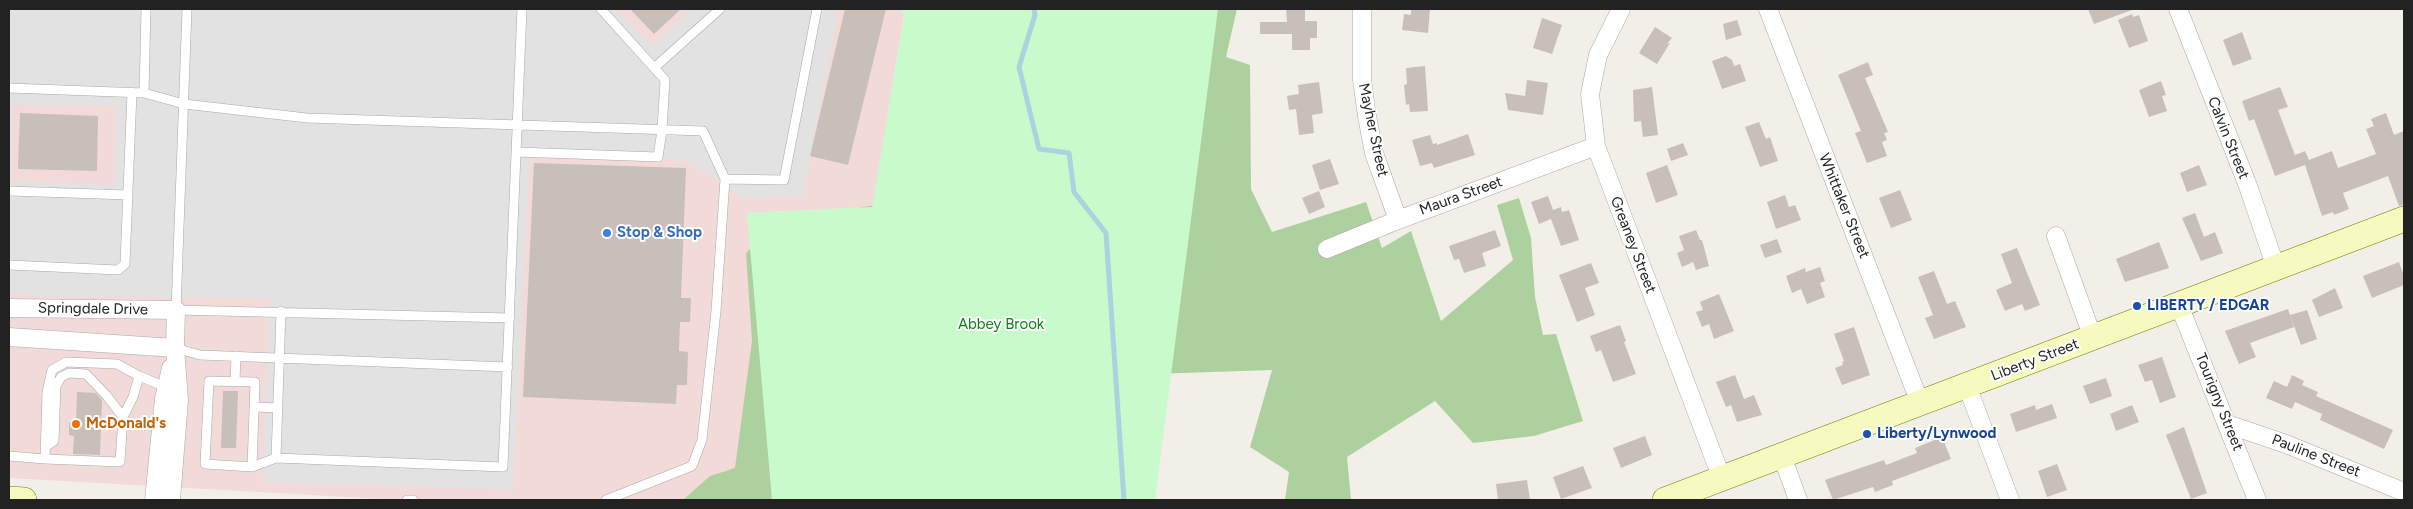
<!DOCTYPE html>
<html>
<head>
<meta charset="utf-8">
<style>
  body { margin:0 }
  #map { position:relative; width:2413px; height:509px; overflow:hidden; background:#f2efe9; font-family:Figtree,sans-serif }
  canvas { display:block }
  .frame { position:absolute; inset:0; border:10px solid #222; pointer-events:none }
</style>
</head>
<body>
<div id="map">
<canvas width="2413" height="509"></canvas>
<div class="frame"></div>
</div>
<script>
const context = document.querySelector('canvas').getContext('2d');
context.lineJoin = 'round';
function paint(path, color) { context.fillStyle = color; context.fill(path, 'evenodd'); }
const shape = rows => new Path2D(rows.map(r => 'M' + r).join(''));
function strokePath(path, color, width, dash) { context.strokeStyle = color; context.lineWidth = width; context.lineCap = dash ? 'butt' : 'round'; context.setLineDash(dash || []); context.stroke(path); }
function write(font, color, halo, rows, align = 'center') {
  context.font = font + ' Figtree,sans-serif'; context.lineWidth = 4; context.setLineDash([]); context.textBaseline = 'middle'; context.strokeStyle = halo; context.fillStyle = color; for (const [text, x, y, turn = 0] of rows) {
    context.save(); context.translate(x, y); context.rotate((+turn || 0) * Math.PI / 180); context.textAlign = isNaN(turn) ? turn : align; if (halo) context.strokeText(text, 0, 0); context.fillText(text, 0, 0); context.restore();
  }
}
paint(shape([
  [9,9,900,9,904,14,873,207,747,213,772,500,400,500,9,478]
]), '#f2dad9');
paint(shape([
  [911,9,1237,9,1226,57,1250,65,1251,189,1272,232,1366,202,1382,248,1411,231,1441,321,1513,260,1497,205,1519,198,1531,238,1535,297,1543,335,1556,334,1583,421,1534,436,1473,443,1435,401,1347,457,1351,500,1285,500,1289,472,1250,447,1272,370,1153,374,1135,500,683,500,710,476,735,468,752,341,746,253,780,220,883,204]
]), '#add19e');
paint(shape([
  [900,9,1218,9,1155,500,772,500,747,213,872,207,904,15]
]), '#c8facc');
paint(shape([
  [9,9,616,9,651,46,691,9,838,9,803,197,742,198,689,161,530,151,513,489,263,482,270,298,38,296,9,292],
  [13,104,116,106,114,185,11,182]
]), '#e2e2e2');
strokePath(shape([
  [1034,9,1035,15,1019,67,1039,149,1069,153,1074,192,1106,233,1124,500]
]), '#aad3df', 5);
paint(shape([
  [630,9,681,9,654,34],
  [845,9,886,9,848,165,810,156],
  [1286,9,1305,9,1305,21,1317,21,1317,38,1310,38,1310,50,1292,50,1292,34,1260,34,1260,22,1287,22],
  [1411,9,1430,9,1428,33,1402,30,1404,14,1411,15],
  [2088,9,2132,9,2132,10,2094,24],
  [2132,14,2133,17,2139,15,2148,41,2129,48,2118,20],
  [1542,18,1562,25,1552,54,1533,48],
  [1737,20,1742,35,1726,40,1723,24],
  [1655,27,1672,38,1667,44,1670,43,1657,64,1639,53],
  [2242,32,2252,59,2233,66,2223,40],
  [1726,56,1732,60,1734,66,1740,64,1746,81,1722,89,1712,61],
  [1868,62,1873,75,1865,78,1888,132,1884,133,1887,140,1882,142,1887,156,1867,163,1855,133,1861,131,1838,75],
  [1425,66,1428,111,1410,112,1409,104,1406,105,1404,85,1407,84,1406,68],
  [1527,80,1548,83,1543,115,1508,110,1505,93,1525,96],
  [2161,81,2166,95,2162,96,2167,111,2149,117,2139,90],
  [1319,82,1323,113,1312,115,1314,133,1299,135,1296,109,1289,110,1287,96,1299,94,1298,85],
  [1652,87,1658,135,1643,137,1641,121,1634,122,1633,90],
  [2280,87,2288,107,2278,110,2295,155,2305,151,2309,160,2332,151,2338,168,2376,154,2366,129,2374,126,2371,119,2386,113,2394,135,2404,131,2404,205,2399,206,2388,176,2343,193,2349,209,2334,215,2333,212,2322,216,2305,165,2275,176,2254,119,2249,121,2242,101],
  [20,113,98,116,97,171,18,169],
  [1759,122,1766,139,1770,137,1778,161,1760,167,1745,127],
  [1468,134,1475,155,1434,168,1432,163,1420,166,1412,140,1430,135,1433,144,1437,143,1437,145],
  [1683,143,1688,155,1671,161,1667,149],
  [1330,159,1339,184,1320,190,1312,165],
  [534,163,686,168,681,298,691,298,690,322,680,322,679,351,688,352,687,385,677,385,676,404,523,397],
  [1667,165,1678,195,1656,203,1646,173],
  [2199,165,2207,185,2187,192,2180,173],
  [1900,190,1912,220,1891,228,1879,198],
  [1319,191,1325,207,1309,214,1302,198],
  [1785,195,1789,207,1795,205,1801,220,1776,229,1767,202],
  [1548,196,1553,210,1561,207,1562,212,1569,210,1579,240,1561,246,1551,219,1539,224,1531,202],
  [2195,213,2204,237,2215,232,2223,253,2201,261,2182,218],
  [1495,230,1501,246,1482,253,1486,266,1464,273,1459,259,1454,260,1449,246],
  [1696,230,1700,240,1702,240,1709,266,1696,270,1693,262,1682,267,1677,253,1684,250,1679,236],
  [1777,239,1782,252,1765,258,1760,245],
  [2159,242,2169,268,2125,282,2116,259],
  [2017,248,2040,305,2025,311,2022,304,2005,311,1996,290,2012,283,2001,254],
  [2399,262,2404,276,2404,285,2372,298,2363,276],
  [1591,263,1599,283,1585,288,1595,315,1577,322,1559,275],
  [1820,267,1825,281,1820,283,1825,297,1807,304,1801,289,1792,293,1786,276,1805,268,1806,272],
  [1934,271,1947,304,1955,301,1966,327,1934,339,1925,318,1933,315,1918,277],
  [2335,288,2343,308,2319,317,2312,300],
  [1719,294,1734,331,1714,339,1709,324,1702,327,1696,312,1703,310,1700,302],
  [2288,309,2294,327,2250,343,2256,357,2239,364,2225,331],
  [2307,310,2317,339,2301,345,2290,315],
  [1620,325,1626,341,1624,342,1636,374,1613,382,1601,350,1596,352,1590,336],
  [1854,327,1870,375,1842,385,1835,368,1843,365,1842,362,1844,361,1834,334],
  [2162,357,2176,397,2160,403,2152,380,2145,382,2138,365],
  [1735,375,1744,399,1754,395,1762,415,1737,422,1731,405,1726,407,1716,382],
  [2292,375,2304,381,2302,385,2318,392,2316,396,2393,430,2384,449,2320,420,2322,414,2295,402,2292,409,2266,398,2274,381,2287,387],
  [2106,378,2112,396,2090,404,2083,386],
  [223,391,238,391,236,448,221,448],
  [77,392,96,393,102,400,100,455,73,454,74,436,69,435,69,422,76,423],
  [2052,404,2057,418,2016,432,2010,414,2035,405,2036,410],
  [2132,405,2139,422,2116,431,2110,414],
  [2184,427,2207,493,2191,499,2166,435],
  [1645,436,1652,455,1621,468,1613,448],
  [1942,437,1951,459,1892,481,1893,485,1875,492,1873,487,1833,500,1825,480,1884,460,1886,465,1917,453,1915,448],
  [2057,464,2067,490,2047,497,2038,471],
  [1583,466,1592,488,1561,499,1553,477],
  [1527,480,1530,500,1498,500,1496,484]
]), '#c7bfb8');
const lane = shape([
  [187,9,176,310,510,318],
  [654,68,720,9],
  [9,88,144,93,184,104,307,118,703,131,725,179,716,311,702,440,692,466,606,500],
  [144,93,146,9],
  [517,152,658,157,662,130,665,80,601,9],
  [725,179,784,180,817,9],
  [9,191,128,195],
  [9,265,118,270,125,264,132,92],
  [281,311,276,458,503,467,522,9],
  [175,348,200,355,508,367],
  [139,376,133,397,123,417,120,462,45,459,47,392,52,370,66,362,117,364,139,376,168,388],
  [235,382,236,356],
  [254,407,277,408],
  [45,447,54,441,56,386,61,377,69,373,86,374,106,395,123,417],
  [9,456,45,459],
  [252,467,255,382,209,381,205,464,252,467,276,458],
  [407,500,413,500]
]);
const street = shape([
  [1362,9,1362,80,1367,116,1374,153,1398,220],
  [1621,9,1598,55,1590,94,1596,146,1722,479],
  [1768,9,1920,403],
  [2178,9,2248,186,2276,268],
  [2056,236,2093,338],
  [1327,249,1398,220,1596,146],
  [2179,305,2257,500],
  [9,308,176,310,175,348,179,400,171,500],
  [9,337,175,348],
  [1967,386,2010,500],
  [2227,424,2286,444,2404,492],
  [1782,456,1798,500],
  [154,500,164,399,171,368]
]);
const secondary = shape([
  [9,499,24,500],
  [1665,500,2404,219]
]);
strokePath(lane, '#a9a9a9', 10);
strokePath(street, '#a9a9a9', 19);
strokePath(secondary, '#707d05', 26);
strokePath(lane, '#fff', 9);
strokePath(street, '#fff', 18);
strokePath(secondary, '#f7fabf', 25);
for (const [x, y, r, color] of [
  [607,233,5,"#3f7fe0"],
  [2137,306,5,"#1a4fb4"],
  [76,424,5,"#e8710a"],
  [1867,434,5,"#1a4fb4"]
]) { const dot = new Path2D(); dot.arc(x, y, r, 0, 2 * Math.PI); context.fillStyle = color; context.fill(dot); strokePath(dot, '#fff', 2); }
write('15px', '#222', '#fff', [
  ["Mayher Street",1373,130,78],
  ["Calvin Street",2228,138,68],
  ["Maura Street",1461,196,-20],
  ["Whittaker Street",1844,206,68],
  ["Greaney Street",1633,245,69],
  ["Springdale Drive",93,309,1],
  ["Liberty Street",2035,360,-21],
  ["Tourigny Street",2219,402,68],
  ["Pauline Street",2316,456,21]
]);
write('bold 15px', '#366cbe', '#fff', [
  ["Stop & Shop",617,233]
], 'left');
write('bold 15px', '#164399', '#fff', [
  ["LIBERTY / EDGAR",2147,306],
  ["Liberty/Lynwood",1877,434]
], 'left');
write('15px', '#0c8416', '#fff', [
  ["Abbey Brook",1001,325]
]);
write('bold 15px', '#c56008', '#fff', [
  ["McDonald's",86,424]
], 'left');
</script>
</body>
</html>
